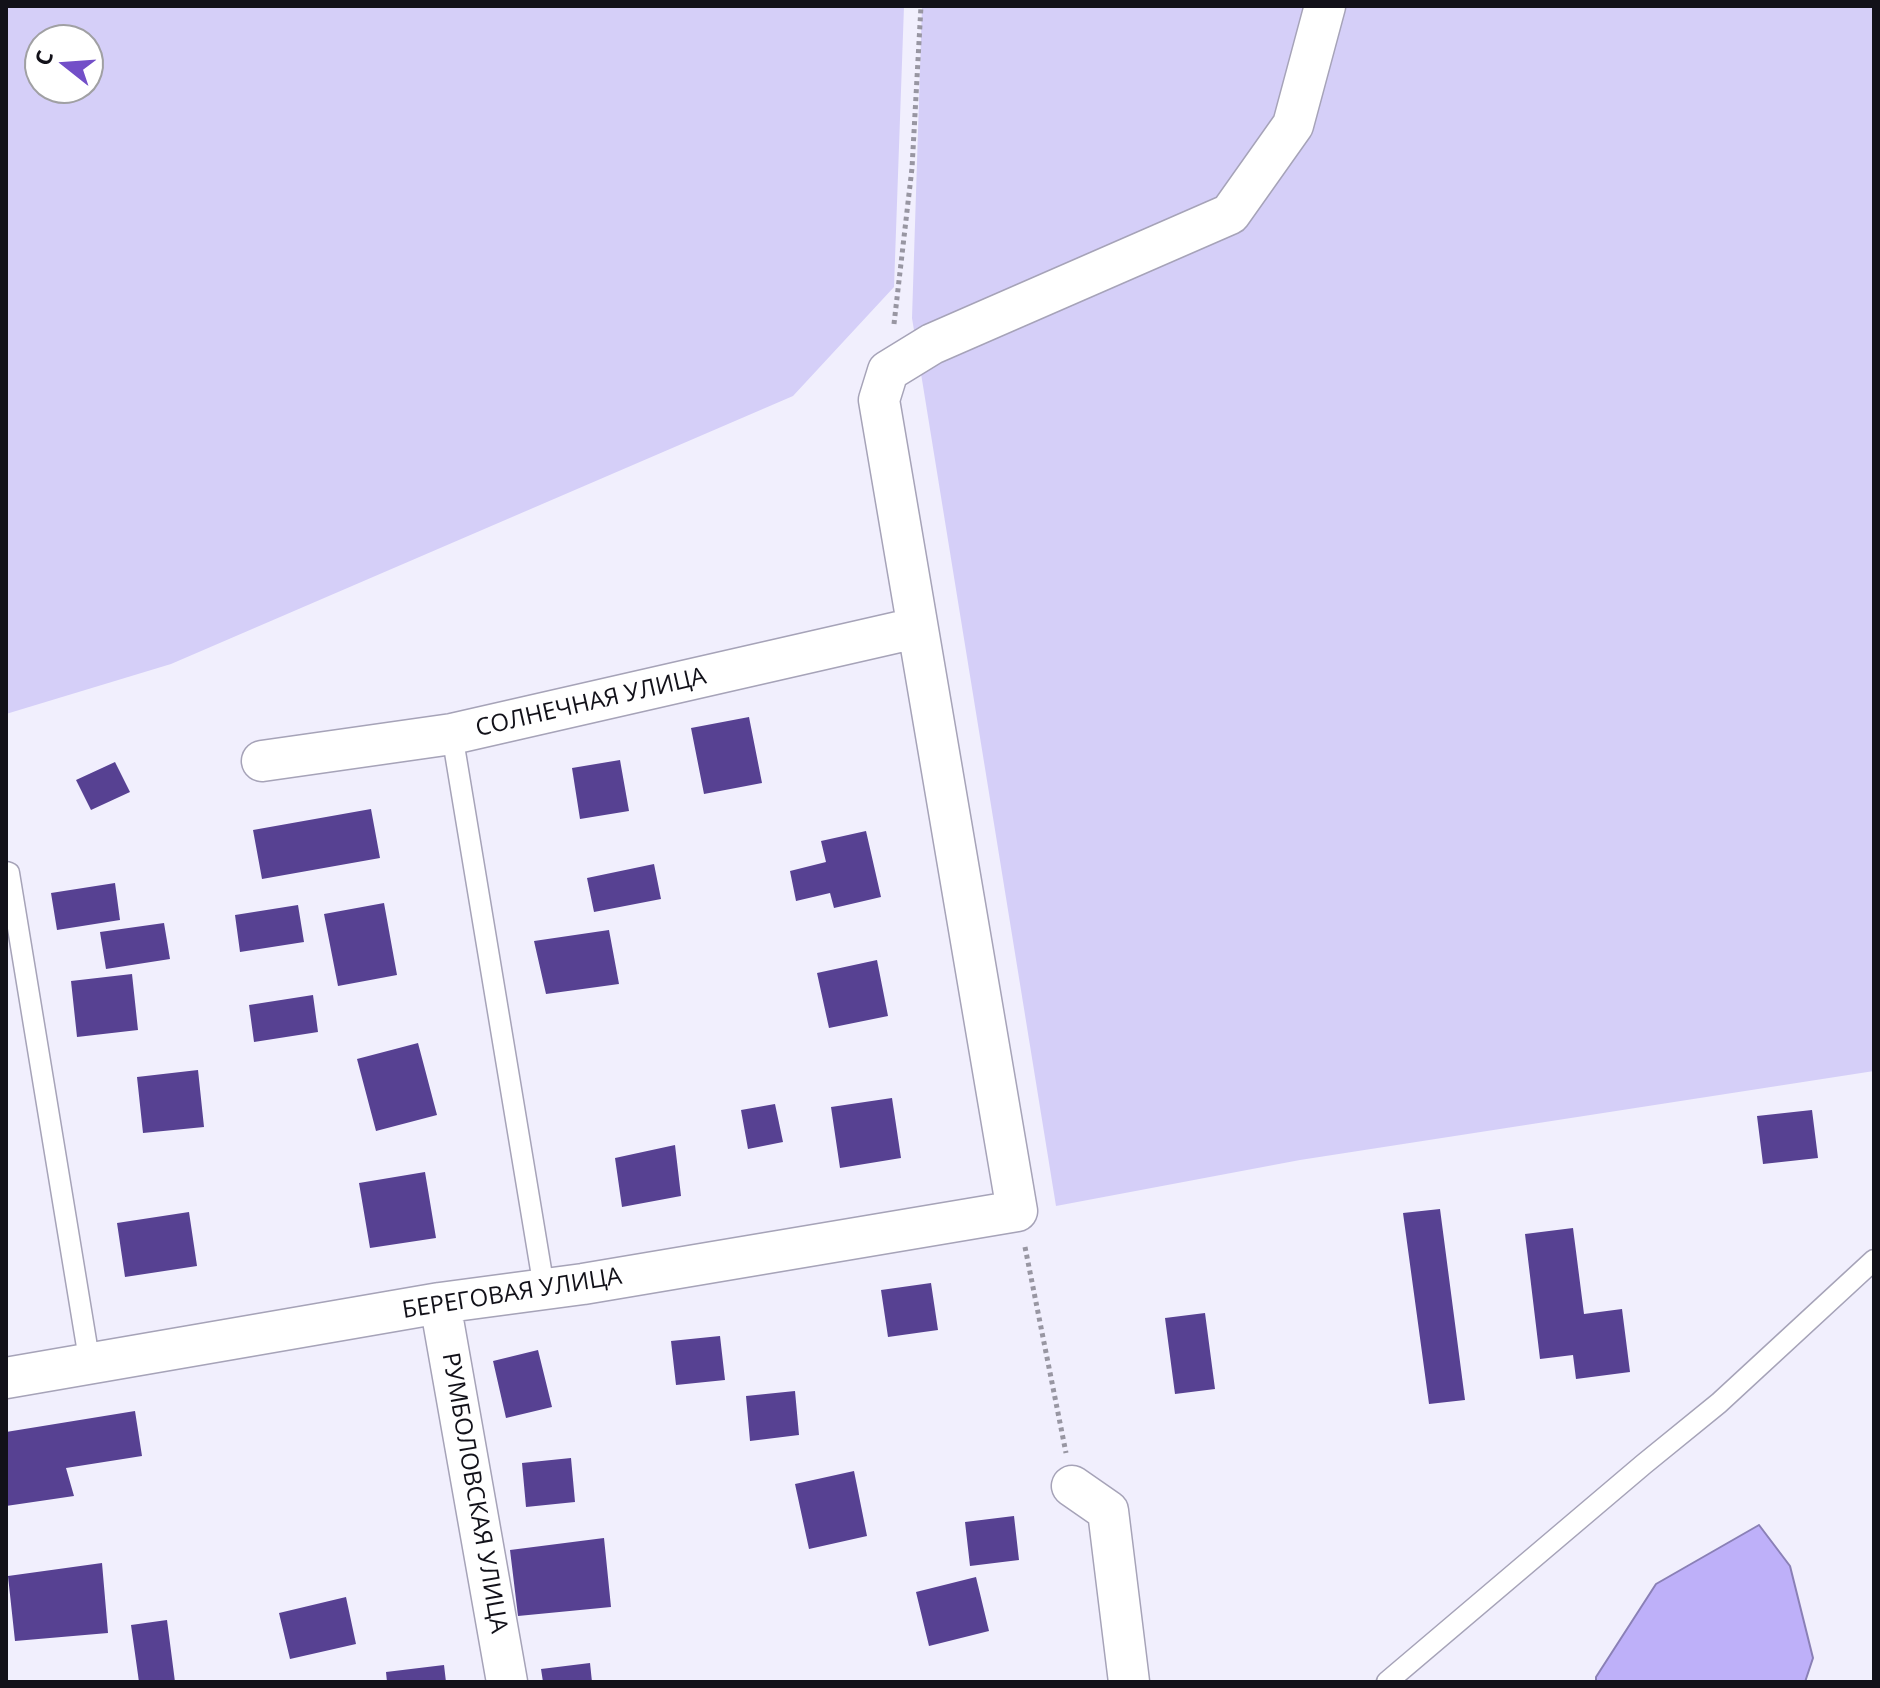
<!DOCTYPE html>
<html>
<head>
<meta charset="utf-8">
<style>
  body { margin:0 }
  #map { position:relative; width:1880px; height:1688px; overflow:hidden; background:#f1effd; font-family:"Open Sans",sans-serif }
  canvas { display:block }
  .frame { position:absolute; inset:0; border:8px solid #121119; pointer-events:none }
  .north { position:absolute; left:24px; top:24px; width:80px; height:80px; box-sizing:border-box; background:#fff; border:2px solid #a0a0a3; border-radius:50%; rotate:287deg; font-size:22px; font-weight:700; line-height:32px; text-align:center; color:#121119 }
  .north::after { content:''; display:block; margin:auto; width:28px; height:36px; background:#734fc8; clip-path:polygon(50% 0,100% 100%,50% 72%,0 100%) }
</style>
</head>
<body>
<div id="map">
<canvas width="1880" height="1688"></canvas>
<div class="frame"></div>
<div class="north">С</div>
</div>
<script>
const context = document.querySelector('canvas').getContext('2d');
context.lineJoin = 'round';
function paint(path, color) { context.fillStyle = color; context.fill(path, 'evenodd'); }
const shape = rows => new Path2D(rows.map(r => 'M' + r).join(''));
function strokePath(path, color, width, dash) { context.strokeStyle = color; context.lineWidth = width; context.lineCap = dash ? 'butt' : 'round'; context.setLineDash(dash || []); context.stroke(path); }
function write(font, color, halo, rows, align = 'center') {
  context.font = font + ' "Open Sans",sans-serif'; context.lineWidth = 8; context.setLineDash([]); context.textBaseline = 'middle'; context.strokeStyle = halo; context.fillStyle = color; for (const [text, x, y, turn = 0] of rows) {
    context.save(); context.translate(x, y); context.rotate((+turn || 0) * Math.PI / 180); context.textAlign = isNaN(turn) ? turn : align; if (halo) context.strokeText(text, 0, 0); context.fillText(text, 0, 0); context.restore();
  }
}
paint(shape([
  [6,6,904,6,894,287,793,396,171,664,6,714],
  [40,40,88,40,88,88,40,88],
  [922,6,1874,6,1874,1071,1300,1160,1056,1206,912,318]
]), '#d5cff8');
const water = shape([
  [1759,1525,1790,1566,1813,1658,1805,1682,1596,1682,1596,1677,1656,1584,1759,1525]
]);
paint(water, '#beb0f9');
strokePath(water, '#8a80b6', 2);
paint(shape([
  [749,717,762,783,704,794,691,728],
  [620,760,629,811,580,819,572,768],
  [115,762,130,792,91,810,76,780],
  [371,809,380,858,262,879,253,830],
  [866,831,881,897,834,908,830,893,796,901,790,871,826,862,821,841],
  [654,864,661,899,594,912,587,878],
  [115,883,120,920,57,930,51,893],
  [384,903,397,975,338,986,324,914],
  [298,905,304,942,240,952,235,915],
  [164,923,170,959,106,969,100,932],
  [609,930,619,984,546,994,534,941],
  [877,960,888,1016,829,1028,817,973],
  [132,974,138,1030,77,1037,71,981],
  [313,995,318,1032,254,1042,249,1005],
  [418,1043,437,1115,376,1131,357,1059],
  [198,1070,204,1127,143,1133,137,1077],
  [892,1098,901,1158,840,1168,831,1107],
  [775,1104,783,1142,748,1149,741,1110],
  [1812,1110,1818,1158,1763,1164,1757,1116],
  [675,1145,681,1196,622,1207,615,1158],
  [425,1172,436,1238,370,1248,359,1183],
  [1440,1209,1465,1400,1429,1404,1403,1213],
  [189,1212,197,1266,125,1277,117,1223],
  [1573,1228,1584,1314,1622,1309,1630,1372,1576,1379,1573,1355,1540,1359,1525,1234],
  [931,1283,938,1330,888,1337,881,1290],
  [1205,1313,1215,1389,1175,1394,1165,1318],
  [720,1336,725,1380,676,1385,671,1341],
  [538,1350,552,1407,506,1418,493,1361],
  [795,1391,799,1435,750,1441,746,1396],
  [135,1411,142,1456,66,1468,74,1496,6,1506,6,1432],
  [571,1458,575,1502,526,1507,522,1463],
  [854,1471,867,1536,809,1549,795,1484],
  [1014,1516,1019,1560,970,1566,965,1522],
  [604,1538,611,1607,518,1616,510,1550],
  [102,1563,108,1633,15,1641,8,1576],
  [976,1577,989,1631,929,1646,916,1592],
  [346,1597,356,1644,290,1659,279,1613],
  [167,1620,175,1682,139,1682,131,1625],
  [590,1663,592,1682,543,1682,541,1669],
  [444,1665,446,1682,387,1682,386,1672]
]), '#574192');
const service = shape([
  [452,734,544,1288],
  [6,872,9,873,90,1365],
  [1387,1682,1644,1464,1719,1403,1874,1260]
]);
const minor = shape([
  [262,761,452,734,916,628],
  [440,1303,507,1682],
  [6,1378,440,1303,583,1284,1017,1211,879,400,888,371,932,344,1230,214,1293,125,1325,6],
  [1072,1486,1108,1511,1129,1682]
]);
strokePath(service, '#a6a3b8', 23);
strokePath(minor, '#a6a3b8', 43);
strokePath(shape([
  [894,324,912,168,921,6],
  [1025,1247,1066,1453]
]), '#9896a2', 5, [4, 4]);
strokePath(service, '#fff', 20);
strokePath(minor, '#fff', 40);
write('24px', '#121119', '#fff', [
  ["СОЛНЕЧНАЯ УЛИЦА",591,703,-13],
  ["БЕРЕГОВАЯ УЛИЦА",512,1294,-9],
  ["РУМБОЛОВСКАЯ УЛИЦА",474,1493,80]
]);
</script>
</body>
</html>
